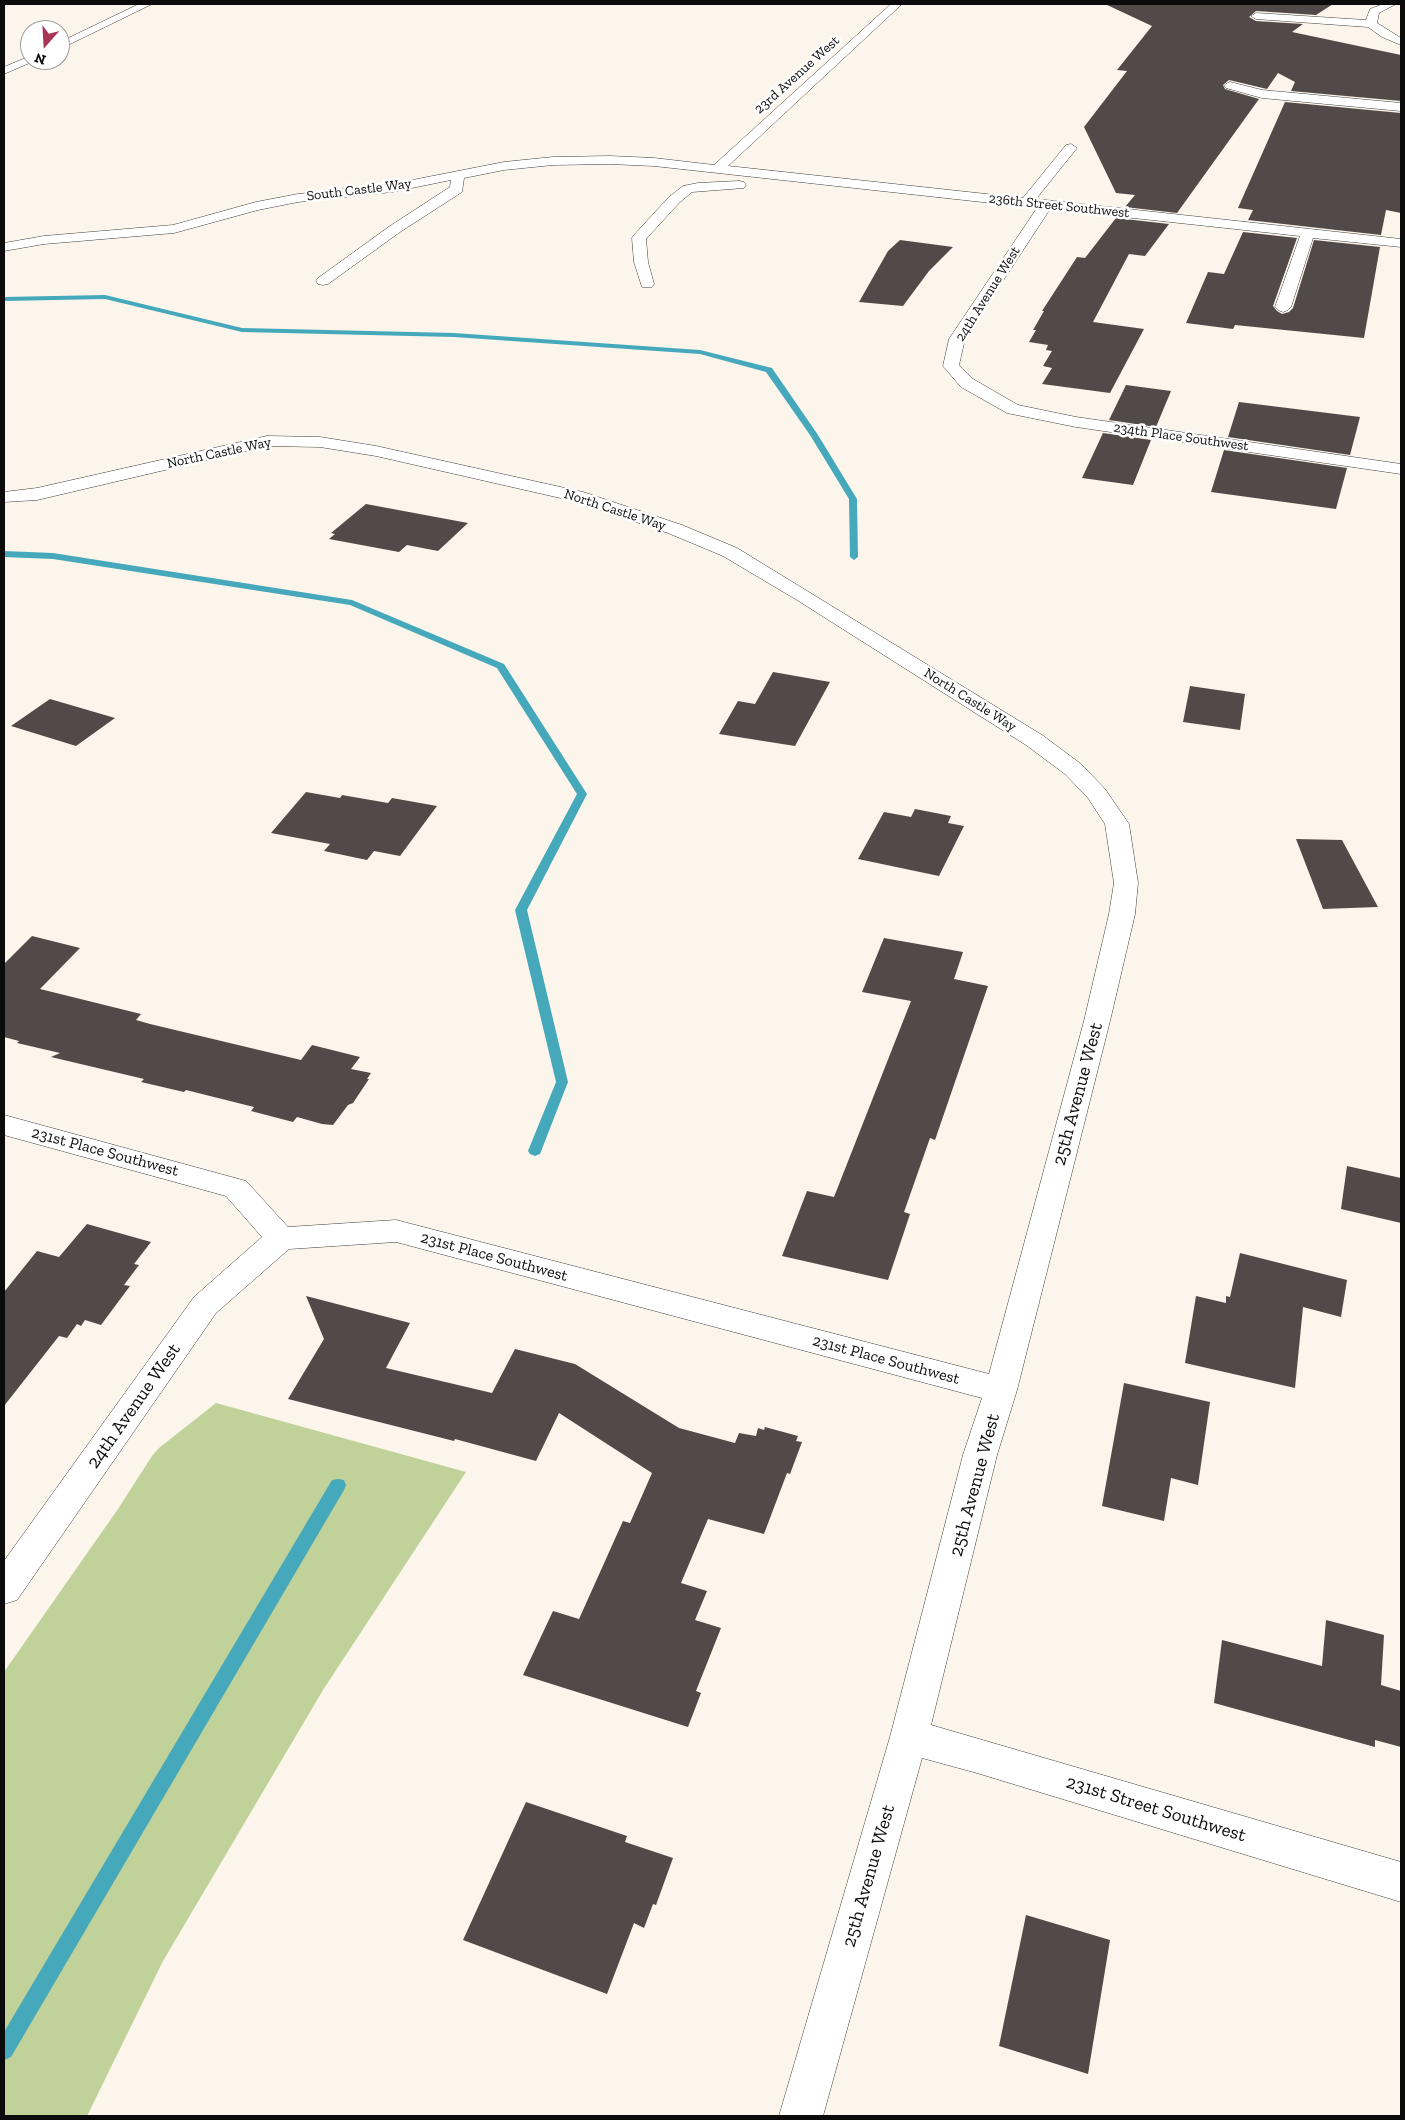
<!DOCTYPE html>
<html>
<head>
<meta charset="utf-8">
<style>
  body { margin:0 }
  #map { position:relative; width:1405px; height:2120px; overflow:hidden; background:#fcf5eb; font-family:"Zilla Slab",serif }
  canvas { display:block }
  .frame { position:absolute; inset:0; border:5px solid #0b0b0b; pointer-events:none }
  .north { position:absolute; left:20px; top:20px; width:50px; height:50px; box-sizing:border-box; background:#fff; border:1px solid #9d9d9d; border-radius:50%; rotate:199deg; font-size:14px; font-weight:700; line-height:20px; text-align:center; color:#0b0b0b }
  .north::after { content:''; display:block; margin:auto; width:18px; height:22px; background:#a93555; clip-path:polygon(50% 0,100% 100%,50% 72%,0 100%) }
</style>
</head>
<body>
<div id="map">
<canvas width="1405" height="2120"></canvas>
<div class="frame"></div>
<div class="north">N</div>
</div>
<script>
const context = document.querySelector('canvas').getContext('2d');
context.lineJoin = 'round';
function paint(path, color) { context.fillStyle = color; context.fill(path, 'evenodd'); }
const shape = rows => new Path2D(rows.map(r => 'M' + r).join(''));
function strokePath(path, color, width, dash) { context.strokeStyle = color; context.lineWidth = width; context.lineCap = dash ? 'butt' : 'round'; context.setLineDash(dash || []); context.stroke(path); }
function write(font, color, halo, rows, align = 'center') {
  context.font = font + ' "Zilla Slab",serif'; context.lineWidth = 5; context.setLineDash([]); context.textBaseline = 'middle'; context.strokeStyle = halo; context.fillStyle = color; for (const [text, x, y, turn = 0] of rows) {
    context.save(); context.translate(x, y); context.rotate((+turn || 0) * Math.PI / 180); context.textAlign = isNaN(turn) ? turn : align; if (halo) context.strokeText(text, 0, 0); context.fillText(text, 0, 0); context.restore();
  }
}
paint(shape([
  [216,1403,466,1472,323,1690,163,1961,87,2116,4,2116,4,1672,118,1509,152,1456,159,1448]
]), '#c0d19a');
paint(shape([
  [105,295,242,328,454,333,700,350,772,368,818,435,857,499,858,557,854,560,850,557,849,499,810,435,766,372,700,354,454,337,242,332,105,299,4,301,4,297,105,295],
  [4,551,53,553,352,600,504,664,587,794,527,910,568,1082,540,1154,535,1156,530,1154,528,1151,556,1082,515,910,577,794,497,668,350,605,53,559,4,557,4,551],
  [338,1479,344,1480,346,1485,344,1490,11,2057,4,2060,4,2032,332,1480,338,1479]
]), '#46a8bb');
paint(shape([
  [1105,4,1333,4,1316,15,1256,11,1249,17,1256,21,1303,24,1292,32,1401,55,1401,101,1291,91,1295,82,1278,73,1267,89,1229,80,1223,85,1225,89,1259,99,1177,213,1125,207,1135,195,1116,193,1084,127,1127,71,1117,70,1152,26],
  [1285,102,1401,113,1401,213,1386,210,1381,235,1248,220,1253,210,1238,208],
  [1116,218,1169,224,1145,256,1129,254,1093,322,1144,329,1110,393,1042,384,1052,368,1043,366,1052,351,1046,350,1048,345,1029,342,1036,330,1033,330,1044,311,1042,311,1077,257,1085,258],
  [1243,232,1297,238,1273,306,1277,311,1282,314,1289,312,1293,308,1314,240,1380,247,1364,338,1235,325,1233,329,1186,323,1208,272,1224,274],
  [900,240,953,247,929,271,903,306,859,302,888,251],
  [1126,385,1171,391,1156,427,1109,420],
  [1239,402,1360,417,1350,455,1228,437],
  [1103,433,1151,440,1133,485,1082,478],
  [1224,450,1347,468,1336,509,1211,492],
  [366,504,468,523,438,551,407,545,399,552,329,539,335,534,331,533],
  [773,672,830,682,795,746,719,734,738,701,755,704],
  [1190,686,1245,694,1240,730,1183,722],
  [50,699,115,718,76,746,11,726],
  [306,792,340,798,342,795,388,803,392,798,437,806,400,856,374,851,367,860,324,851,330,844,271,833],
  [915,809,951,816,948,823,964,826,939,876,858,859,884,812,911,817],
  [1296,839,1342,840,1378,907,1323,909],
  [32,936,80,948,40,989,141,1014,136,1020,150,1024,301,1060,312,1045,360,1057,351,1069,371,1073,367,1079,369,1079,353,1103,348,1105,333,1125,322,1124,297,1117,293,1122,251,1111,254,1107,186,1090,184,1092,141,1082,144,1079,51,1057,60,1053,17,1043,19,1041,4,1037,4,964],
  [884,938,963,952,954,979,988,986,935,1140,930,1138,904,1212,910,1214,888,1280,782,1256,807,1191,834,1197,911,1001,862,992],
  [1347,1166,1401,1178,1401,1223,1341,1209],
  [87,1224,151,1242,134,1264,139,1265,124,1285,130,1286,101,1325,85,1320,81,1326,77,1324,67,1338,59,1336,4,1406,4,1292,37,1251,59,1257],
  [1240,1253,1347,1280,1341,1317,1303,1307,1295,1388,1185,1363,1196,1296,1226,1303,1226,1296,1230,1297],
  [306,1296,410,1323,386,1368,492,1393,515,1349,575,1364,679,1428,735,1443,739,1433,756,1436,758,1428,764,1430,765,1427,798,1436,796,1441,802,1442,790,1474,787,1473,764,1534,708,1519,681,1583,707,1591,695,1620,721,1628,696,1691,701,1693,688,1727,523,1675,553,1611,579,1619,623,1521,630,1523,652,1473,559,1413,536,1461,455,1439,454,1441,288,1399,324,1339],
  [1124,1383,1210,1402,1198,1485,1171,1478,1164,1521,1102,1506],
  [1326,1620,1384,1635,1381,1685,1401,1691,1401,1747,1375,1740,1375,1747,1214,1703,1222,1640,1322,1666],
  [526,1802,627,1836,625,1842,673,1858,656,1905,653,1904,644,1928,634,1923,607,1994,463,1940],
  [1026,1915,1110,1940,1088,2074,999,2046]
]), '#524a48');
const minor = shape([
  [139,4,152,4,60,49,60,42,139,4],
  [891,4,902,4,728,166,1023,198,1066,145,1071,144,1077,148,1036,199,1401,239,1401,247,1313,238,1291,307,1288,310,1283,312,1278,310,1275,307,1300,236,1050,209,965,339,959,365,973,379,1018,405,1076,417,1401,464,1401,474,1076,427,1007,413,961,387,943,366,949,339,1037,208,654,166,610,164,553,165,504,170,464,178,462,192,400,232,328,284,323,285,318,284,316,281,318,278,390,226,450,187,451,180,392,192,298,202,258,210,174,233,44,244,4,251,4,243,44,236,173,225,256,202,298,194,392,184,504,162,553,157,610,156,654,158,714,165,891,4],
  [1383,4,1396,4,1379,13,1377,23,1401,38,1401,45,1382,37,1368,27,1256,19,1251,16,1256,13,1366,20,1370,9,1383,4],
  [30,56,30,60,35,60,34,61,4,74,4,67,30,56],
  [1230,82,1262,90,1401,103,1401,111,1262,98,1226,88,1224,86,1226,84,1230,82],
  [739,181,744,182,746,185,744,188,692,192,679,203,646,239,648,262,654,284,652,287,642,287,634,262,632,238,634,235,669,197,683,186,698,183,739,181],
  [267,436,320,437,376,446,583,492,682,525,737,548,1042,735,1081,764,1105,789,1129,824,1138,883,1135,914,1110,1021,1017,1390,997,1455,931,1725,1401,1862,1401,1902,977,1773,922,1758,823,2116,779,2116,890,1737,963,1455,982,1398,396,1242,289,1249,216,1313,17,1600,4,1604,4,1561,194,1297,262,1237,226,1196,4,1135,4,1115,246,1181,288,1227,396,1220,989,1374,1084,1021,1109,914,1114,883,1105,824,1088,798,1065,774,1026,745,797,600,723,556,668,533,578,502,376,456,320,447,267,446,37,500,4,502,4,492,37,488,267,436]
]);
strokePath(minor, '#3e3e3e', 1);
paint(minor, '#fff');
write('14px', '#0b0b0b', '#fff', [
  ["23rd Avenue West",797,75,-42],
  ["South Castle Way",359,190,-7],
  ["236th Street Southwest",1059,206,6],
  ["24th Avenue West",988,294,-58],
  ["234th Place Southwest",1181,437,8],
  ["North Castle Way",219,453,-12],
  ["North Castle Way",615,510,18],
  ["North Castle Way",970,700,32]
]);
write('16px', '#0b0b0b', '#fff', [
  ["231st Place Southwest",105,1152,15],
  ["231st Place Southwest",494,1257,15],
  ["231st Place Southwest",886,1360,15]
]);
write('19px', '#0b0b0b', '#fff', [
  ["25th Avenue West",1078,1094,-75],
  ["24th Avenue West",134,1406,-55],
  ["25th Avenue West",975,1485,-75],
  ["231st Street Southwest",1156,1809,17],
  ["25th Avenue West",869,1876,-74]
]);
</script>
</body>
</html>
